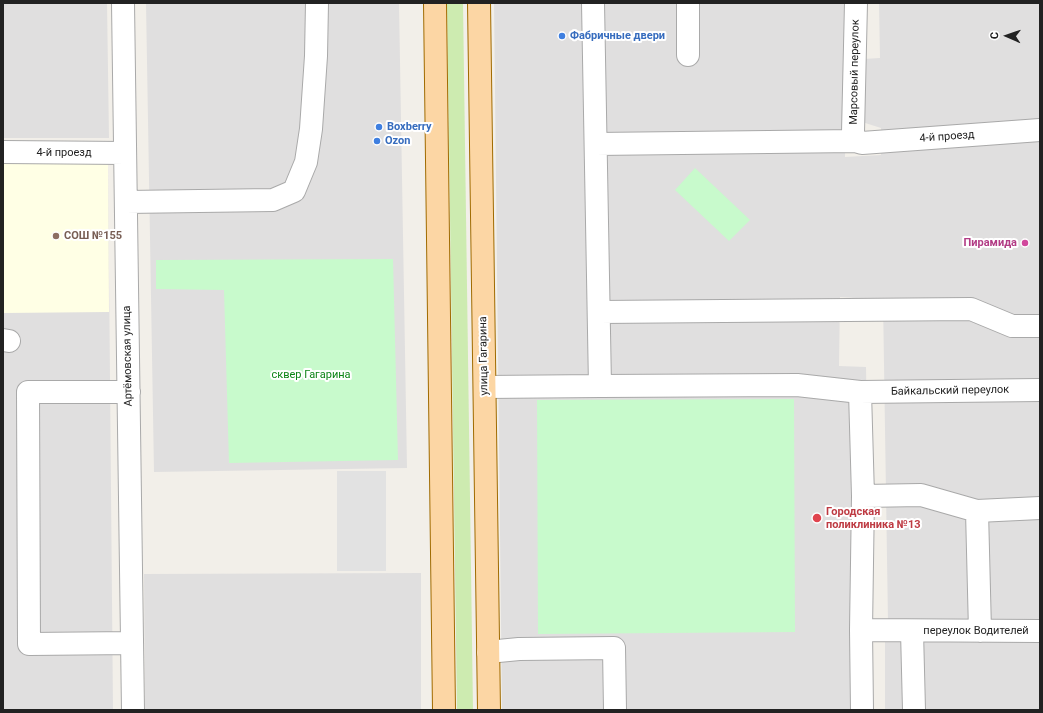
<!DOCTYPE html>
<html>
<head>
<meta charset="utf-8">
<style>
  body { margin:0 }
  #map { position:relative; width:1043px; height:713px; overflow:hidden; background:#f2efe9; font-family:Roboto,sans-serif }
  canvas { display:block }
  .frame { position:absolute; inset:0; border:4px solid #222; pointer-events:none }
  .north { position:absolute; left:987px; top:16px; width:40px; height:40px; -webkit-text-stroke:3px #fff; paint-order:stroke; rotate:272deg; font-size:11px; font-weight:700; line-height:16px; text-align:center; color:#222 }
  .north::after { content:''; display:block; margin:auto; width:14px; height:18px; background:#222; clip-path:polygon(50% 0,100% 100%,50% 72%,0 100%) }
</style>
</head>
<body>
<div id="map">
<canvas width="1043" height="713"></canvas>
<div class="frame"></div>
<div class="north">С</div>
</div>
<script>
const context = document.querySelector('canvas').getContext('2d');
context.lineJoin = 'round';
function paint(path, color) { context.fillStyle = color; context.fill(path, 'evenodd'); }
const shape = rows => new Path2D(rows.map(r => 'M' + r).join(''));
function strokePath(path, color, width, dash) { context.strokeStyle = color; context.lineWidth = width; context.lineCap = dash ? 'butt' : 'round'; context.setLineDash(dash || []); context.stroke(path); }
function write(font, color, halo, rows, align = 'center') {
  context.font = font + ' Roboto,sans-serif'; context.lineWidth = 4; context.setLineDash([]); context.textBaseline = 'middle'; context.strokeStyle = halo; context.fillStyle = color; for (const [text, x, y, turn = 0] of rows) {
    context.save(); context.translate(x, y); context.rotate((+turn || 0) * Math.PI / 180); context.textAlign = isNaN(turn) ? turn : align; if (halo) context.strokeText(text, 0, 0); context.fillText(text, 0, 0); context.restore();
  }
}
paint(shape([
  [3,3,107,3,109,138,3,138],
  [146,3,399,3,407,468,154,472],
  [494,3,847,3,845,157,881,155,881,128,862,122,863,59,880,58,879,3,1040,3,1040,620,888,622,883,300,840,297,839,366,866,367,872,710,502,710],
  [108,159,113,710,3,710,3,160],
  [421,573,421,710,145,710,144,574],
  [885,640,1040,640,1040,710,885,710]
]), '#e0dfdf');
paint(shape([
  [108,159,109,312,3,313,3,160]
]), '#ffffe5');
paint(shape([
  [447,3,463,3,473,710,457,710]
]), '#cdebb0');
paint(shape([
  [695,168,750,220,729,241,675,190],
  [393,259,398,460,229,463,224,290,156,289,156,260],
  [794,399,795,632,538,634,537,400]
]), '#c8facc');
paint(shape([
  [337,471,386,471,386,571,337,571]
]), '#e2e2e2');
const minor = shape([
  [123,3,133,710],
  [688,55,688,3],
  [855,141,853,132,856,3],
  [596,144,855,141,862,143,1040,130],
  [3,152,125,153],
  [126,202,273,200,294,191,306,162,311,129,316,56,317,3],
  [600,312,971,309,1012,326,1040,326],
  [3,340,9,341],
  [600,386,797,385,860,392,863,496,861,630,1040,631],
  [485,387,600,386,593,3],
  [129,392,28,392,29,644,132,643],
  [860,392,1040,390],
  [863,496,921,495,977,511,1040,508],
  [977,511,980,631],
  [861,630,862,710],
  [912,631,914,710],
  [488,652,519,649,614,648,615,710]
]);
const major = shape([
  [435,3,444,710],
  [479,3,489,710]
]);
strokePath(minor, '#a9a9a9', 24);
strokePath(major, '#a06b00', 24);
strokePath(minor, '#fff', 22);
strokePath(major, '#fcd6a4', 22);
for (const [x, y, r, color] of [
  [562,36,4,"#3f7fe0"],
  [379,127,4,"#3f7fe0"],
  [377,141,4,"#3f7fe0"],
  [56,236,4,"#8d6e63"],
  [1025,243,4,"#d1479c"],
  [817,518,5,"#e0444e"]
]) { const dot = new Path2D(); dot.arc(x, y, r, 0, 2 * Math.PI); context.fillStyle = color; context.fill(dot); strokePath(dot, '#fff', 1.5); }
write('bold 11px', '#366cbe', '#fff', [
  ["Фабричные двери",570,36],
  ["Boxberry",387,127],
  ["Ozon",385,141]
], 'left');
write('11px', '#222', '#fff', [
  ["Марсовый переулок",855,72,-89],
  ["4-й проезд",947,137,-4],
  ["4-й проезд",64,153],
  ["Артёмовская улица",128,356,-91],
  ["улица Гагарина",484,356,-91],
  ["Байкальский переулок",950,391,-1],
  ["переулок Водителей",976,631]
]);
write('bold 11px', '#785e54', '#fff', [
  ["СОШ №155",64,236]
], 'left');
write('bold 11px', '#b23c85', '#fff', [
  ["Пирамида",1017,243]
], 'right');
write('11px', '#0c8416', '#fff', [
  ["сквер Гагарина",311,375]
]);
write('bold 11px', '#be3a42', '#fff', [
  ["Городская",826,512],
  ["поликлиника №13",826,525]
], 'left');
</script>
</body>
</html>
